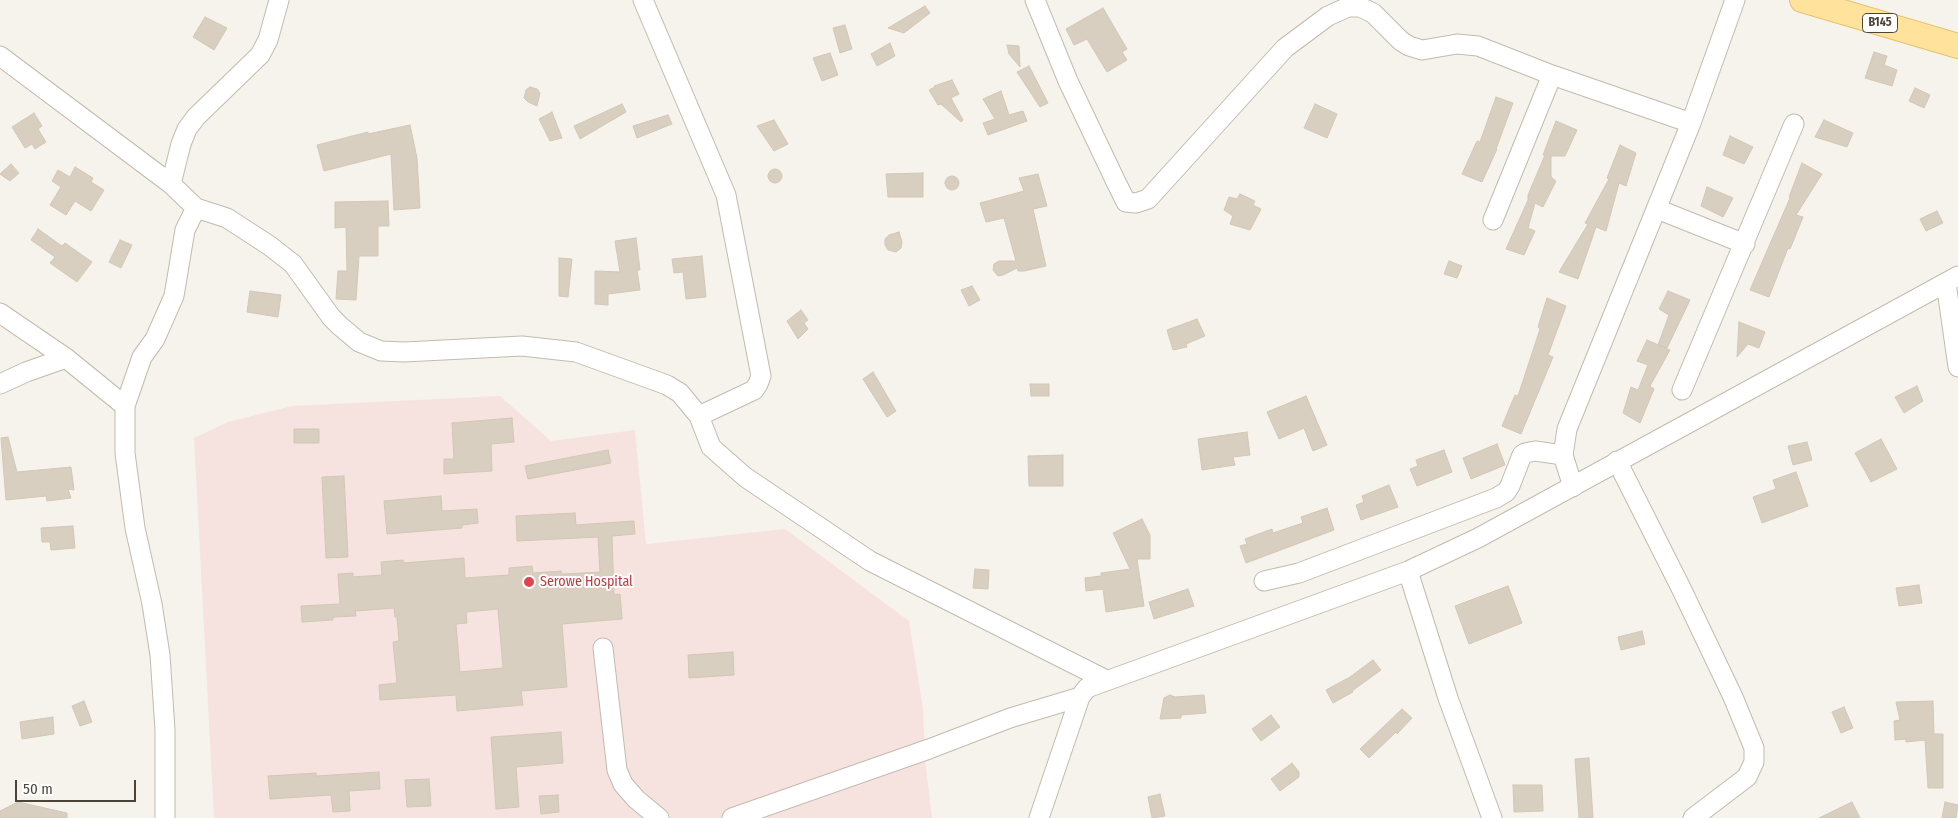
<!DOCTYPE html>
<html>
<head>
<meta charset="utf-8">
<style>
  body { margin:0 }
  #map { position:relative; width:1958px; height:818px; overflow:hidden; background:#f6f3ec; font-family:"Fira Sans Condensed",sans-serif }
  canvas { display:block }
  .scale { position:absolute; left:15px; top:780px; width:121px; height:22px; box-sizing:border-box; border:2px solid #4b4439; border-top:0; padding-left:6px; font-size:15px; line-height:18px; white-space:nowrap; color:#4b4439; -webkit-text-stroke:4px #fff; paint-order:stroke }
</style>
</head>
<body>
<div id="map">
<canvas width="1958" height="818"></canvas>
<div class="scale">50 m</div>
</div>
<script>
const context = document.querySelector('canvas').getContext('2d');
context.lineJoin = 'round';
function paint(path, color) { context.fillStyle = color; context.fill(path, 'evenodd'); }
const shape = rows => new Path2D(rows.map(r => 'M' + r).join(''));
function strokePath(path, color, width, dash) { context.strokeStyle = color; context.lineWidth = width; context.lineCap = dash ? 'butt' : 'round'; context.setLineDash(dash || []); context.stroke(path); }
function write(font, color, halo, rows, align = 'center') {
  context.font = font + ' "Fira Sans Condensed",sans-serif'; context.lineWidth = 4; context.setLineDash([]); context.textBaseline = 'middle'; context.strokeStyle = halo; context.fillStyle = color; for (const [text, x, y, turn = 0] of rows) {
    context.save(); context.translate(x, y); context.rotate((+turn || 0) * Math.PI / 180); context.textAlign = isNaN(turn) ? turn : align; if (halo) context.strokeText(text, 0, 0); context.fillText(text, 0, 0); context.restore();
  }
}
paint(shape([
  [500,396,551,441,635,430,646,544,785,529,909,621,923,709,925,759,932,818,214,818,194,438,228,422,292,406]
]), '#f6e3e0');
const building = shape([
  [925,6,930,13,904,33,888,28,925,6],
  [1103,8,1127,49,1122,52,1127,60,1107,72,1087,39,1074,45,1066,29,1103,8],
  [205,17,227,28,214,50,193,37,205,17],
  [845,25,852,49,840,53,833,28,845,25],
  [890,43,895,56,877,66,871,54,890,43],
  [1007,45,1019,46,1020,67,1009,54,1007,45],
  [1874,52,1887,56,1884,65,1897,70,1892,86,1865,78,1874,52],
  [830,53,838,75,822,81,813,58,830,53],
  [1029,66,1048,103,1040,107,1017,72,1029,66],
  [952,80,959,94,951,98,963,120,961,122,941,104,938,105,929,90,935,87,934,86,952,80],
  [530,87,537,89,540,93,537,106,528,102,524,98,526,90,530,87],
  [1915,88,1930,95,1924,108,1909,101,1915,88],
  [1001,91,1009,115,1023,111,1027,121,988,135,983,123,995,119,983,99,1001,91],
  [1496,97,1513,103,1496,149,1497,149,1482,182,1462,174,1477,141,1480,142,1496,97],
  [622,104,626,112,580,139,574,126,622,104],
  [1315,104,1337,114,1327,138,1304,128,1315,104],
  [552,112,562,138,550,141,539,119,552,112],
  [34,113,42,126,38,129,46,142,35,149,32,144,25,148,12,127,34,113],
  [668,115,672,124,637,138,633,126,668,115],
  [774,120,788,144,774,151,757,126,774,120],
  [1824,120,1853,133,1847,147,1815,137,1824,120],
  [1556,121,1577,130,1565,156,1551,156,1551,177,1556,181,1543,207,1535,203,1528,228,1535,231,1524,255,1506,249,1528,200,1528,195,1545,155,1543,155,1556,121],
  [410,125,417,158,420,208,394,210,391,154,324,171,317,145,368,132,368,134,410,125],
  [1730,136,1753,147,1744,164,1723,155,1730,136],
  [1620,145,1636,153,1626,186,1619,183,1606,231,1596,227,1578,279,1559,272,1588,224,1585,223,1609,179,1607,178,1620,145],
  [1802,163,1822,174,1796,215,1803,217,1790,249,1788,248,1769,297,1750,290,1790,198,1789,197,1802,163],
  [11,164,19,173,10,181,0,174,11,164],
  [75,167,93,178,91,182,104,190,91,211,75,201,66,215,50,205,61,187,52,181,58,170,70,177,75,167],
  '768 176a7 7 0 1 1 14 0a7 7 0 1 1-14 0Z',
  [923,173,923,197,888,197,886,174,923,173],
  [1038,174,1047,206,1033,209,1046,266,1024,271,1018,271,1017,268,1003,275,998,276,993,270,994,264,999,261,1016,261,1004,218,986,222,980,203,1024,191,1019,178,1038,174],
  '945 183a7 7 0 1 1 14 0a7 7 0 1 1-14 0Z',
  [1707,187,1733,198,1723,217,1701,206,1707,187],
  [1240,194,1255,201,1253,205,1261,209,1250,230,1230,224,1233,216,1224,210,1229,197,1237,199,1240,194],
  [388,201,389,226,378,226,378,256,359,256,356,300,336,299,338,271,347,271,346,227,335,228,335,202,388,201],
  [1937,211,1943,223,1926,231,1920,219,1937,211],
  [38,229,62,246,65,243,92,262,77,282,50,263,55,257,31,240,38,229],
  [899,232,902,242,901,248,896,252,888,250,885,245,885,239,889,235,899,232],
  [636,238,640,270,637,270,640,290,608,294,608,305,595,304,595,271,620,272,615,241,636,238],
  [120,240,132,245,121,268,109,262,120,240],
  [702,256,706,297,686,299,683,272,674,273,672,259,702,256],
  [559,258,572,259,568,297,559,296,559,258],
  [1449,261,1462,266,1457,278,1444,274,1449,261],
  [972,286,980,300,969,306,961,290,972,286],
  [250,291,281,295,278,317,247,312,250,291],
  [1668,291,1690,300,1667,348,1658,345,1669,315,1659,309,1668,291],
  [1547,298,1566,306,1548,355,1553,357,1521,434,1502,426,1515,395,1518,396,1540,329,1538,327,1547,298],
  [801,310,808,320,804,323,808,329,798,339,787,321,801,310],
  [1197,319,1205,336,1186,344,1187,347,1173,350,1167,330,1197,319],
  [1739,322,1765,332,1759,348,1748,344,1737,357,1739,322],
  [1647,340,1670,350,1650,386,1654,389,1640,423,1623,413,1631,387,1638,390,1648,365,1637,361,1647,340],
  [873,372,896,411,887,417,863,379,873,372],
  [1030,384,1049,384,1049,396,1031,396,1030,384],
  [1917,386,1923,401,1904,413,1895,397,1917,386],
  [1306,396,1327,445,1313,451,1304,428,1279,439,1267,412,1306,396],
  [512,418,514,442,491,444,492,471,444,474,444,459,454,459,452,423,512,418],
  [294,429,319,429,319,443,294,443,294,429],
  [1247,432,1250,455,1233,457,1235,465,1202,470,1198,439,1247,432],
  [8,437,17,472,71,467,74,490,68,489,71,498,47,501,46,496,6,500,1,438,8,437],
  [1881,439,1897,469,1871,482,1855,453,1881,439],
  [1807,442,1812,460,1793,465,1788,446,1807,442],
  [1497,444,1505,465,1471,479,1463,458,1497,444],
  [608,450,611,463,528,479,525,466,608,450],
  [1444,450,1452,472,1417,486,1410,469,1418,466,1416,460,1444,450],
  [1063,455,1063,486,1029,486,1028,456,1063,455],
  [1796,472,1808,506,1762,523,1753,497,1776,489,1773,480,1796,472],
  [344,476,348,557,326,558,322,477,344,476],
  [1389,485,1398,507,1361,520,1356,505,1364,502,1362,496,1389,485],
  [441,496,442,511,477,509,478,523,462,525,462,528,387,534,384,501,441,496],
  [1327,508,1334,530,1246,563,1240,546,1247,544,1245,539,1272,529,1273,533,1303,523,1301,517,1327,508],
  [575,513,576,525,634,521,635,534,612,536,614,595,620,594,622,619,562,624,567,687,521,691,523,705,457,711,456,695,380,700,379,685,397,683,393,642,399,641,397,617,395,617,394,608,355,611,356,616,333,617,333,620,302,622,301,606,340,604,338,574,353,573,353,577,382,575,381,562,403,560,404,563,464,558,465,578,509,575,509,568,532,566,533,573,561,571,562,574,600,572,598,537,517,541,516,516,575,513],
  [498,609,503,668,460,672,456,624,467,623,466,612,498,609],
  [1142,519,1150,535,1150,559,1137,559,1144,606,1106,612,1103,589,1086,591,1085,578,1101,576,1101,573,1130,569,1113,533,1142,519],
  [73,526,75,548,51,550,50,542,42,542,41,528,73,526],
  [975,569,989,570,988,589,973,588,975,569],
  [1919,585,1922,603,1899,606,1896,588,1919,585],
  [1508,586,1522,623,1469,644,1455,606,1508,586],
  [1188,589,1194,606,1154,619,1149,602,1188,589],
  [1642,631,1645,644,1621,650,1618,637,1642,631],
  [733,652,734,675,689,678,688,655,733,652],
  [1373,660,1381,670,1352,691,1353,692,1333,703,1326,690,1350,677,1373,660],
  [1170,695,1175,697,1204,695,1206,713,1181,715,1181,718,1160,719,1164,698,1170,695],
  [84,701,92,722,80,726,72,706,84,701],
  [1933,701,1934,734,1943,734,1943,788,1928,788,1925,740,1906,742,1906,739,1895,740,1894,721,1900,720,1896,702,1933,701],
  [1844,707,1853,728,1841,733,1832,712,1844,707],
  [1402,709,1412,718,1397,734,1396,732,1369,758,1360,749,1402,709],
  [1271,715,1280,727,1261,741,1252,729,1271,715],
  [53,717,54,734,22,739,20,722,53,717],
  [561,732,563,763,516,767,519,807,496,809,491,737,561,732],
  [1589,758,1593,818,1579,818,1575,759,1589,758],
  [1292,763,1299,772,1299,777,1280,791,1271,779,1292,763],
  [379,772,380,789,349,791,350,811,333,812,331,795,270,799,268,776,316,773,316,776,379,772],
  [429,779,431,806,407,807,405,780,429,779],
  [1513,785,1542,785,1543,811,1514,812,1513,785],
  [1160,794,1165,816,1152,818,1148,797,1160,794],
  [558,795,559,812,541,814,539,796,558,795],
  [18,802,67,813,67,818,0,818,0,811,18,802],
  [1852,802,1860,818,1819,818,1852,802],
  [1945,802,1958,805,1956,818,1942,818,1945,802]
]);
paint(building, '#d8cfc1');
strokePath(building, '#d3c7b4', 1);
const minor = shape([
  [643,0,726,195,761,376,758,384,754,390,699,416],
  [1035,0,1068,81,1116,182,1126,202,1136,203,1148,199,1285,48,1328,16,1348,7,1360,7,1373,13,1401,41,1409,46,1422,50,1457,44,1478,46,1552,75,1691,123],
  [0,56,171,184,196,208,227,218,270,246,293,264,331,317,340,326,359,342,381,351,404,352,522,346,576,352,667,385,680,393,699,416,711,447,745,477,870,561,1106,680],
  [171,184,181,144,187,129,196,117,260,55,268,40,279,0],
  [1657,209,1745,244],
  [1493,220,1552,75],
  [1946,283,1958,367],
  [0,313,66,358,125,406],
  [0,384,26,372,66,358],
  [1682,390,1794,124],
  [1617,461,1681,588,1733,697,1754,748,1754,762,1747,777,1693,818],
  [1573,487,1563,455,1567,429,1691,123,1735,0],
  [1408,571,1448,698,1492,818],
  [1264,581,1299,573,1496,498,1506,492,1510,486,1522,455,1525,453,1535,451,1563,455],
  [603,648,617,770,623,784,636,799,659,818],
  [165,818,165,730,160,655,152,604,135,528,125,453,125,406,142,357,155,339,174,296,185,230,196,208],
  [732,818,929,749,1010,718,1080,697],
  [1039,818,1080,697,1087,688,1408,571,1478,538,1958,276]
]);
const major = shape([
  [1802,0,1958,46]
]);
strokePath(minor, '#c2bbae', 21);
strokePath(major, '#e6c16a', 26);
strokePath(minor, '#fff', 19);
strokePath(major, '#ffe39c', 24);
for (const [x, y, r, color] of [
  [529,582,6,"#e0444e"]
]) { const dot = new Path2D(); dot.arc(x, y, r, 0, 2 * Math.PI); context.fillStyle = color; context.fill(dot); strokePath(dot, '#fff', 2); }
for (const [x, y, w] of [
  [1880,23,35]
]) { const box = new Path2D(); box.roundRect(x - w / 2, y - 9.5, w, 19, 4); context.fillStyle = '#fff'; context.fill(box); strokePath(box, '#4b4439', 1); }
write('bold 12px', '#4b4439', null, [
  ["B145",1880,23]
]);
write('14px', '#be3a42', '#fff', [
  ["Serowe Hospital",540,582]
], 'left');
</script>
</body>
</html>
